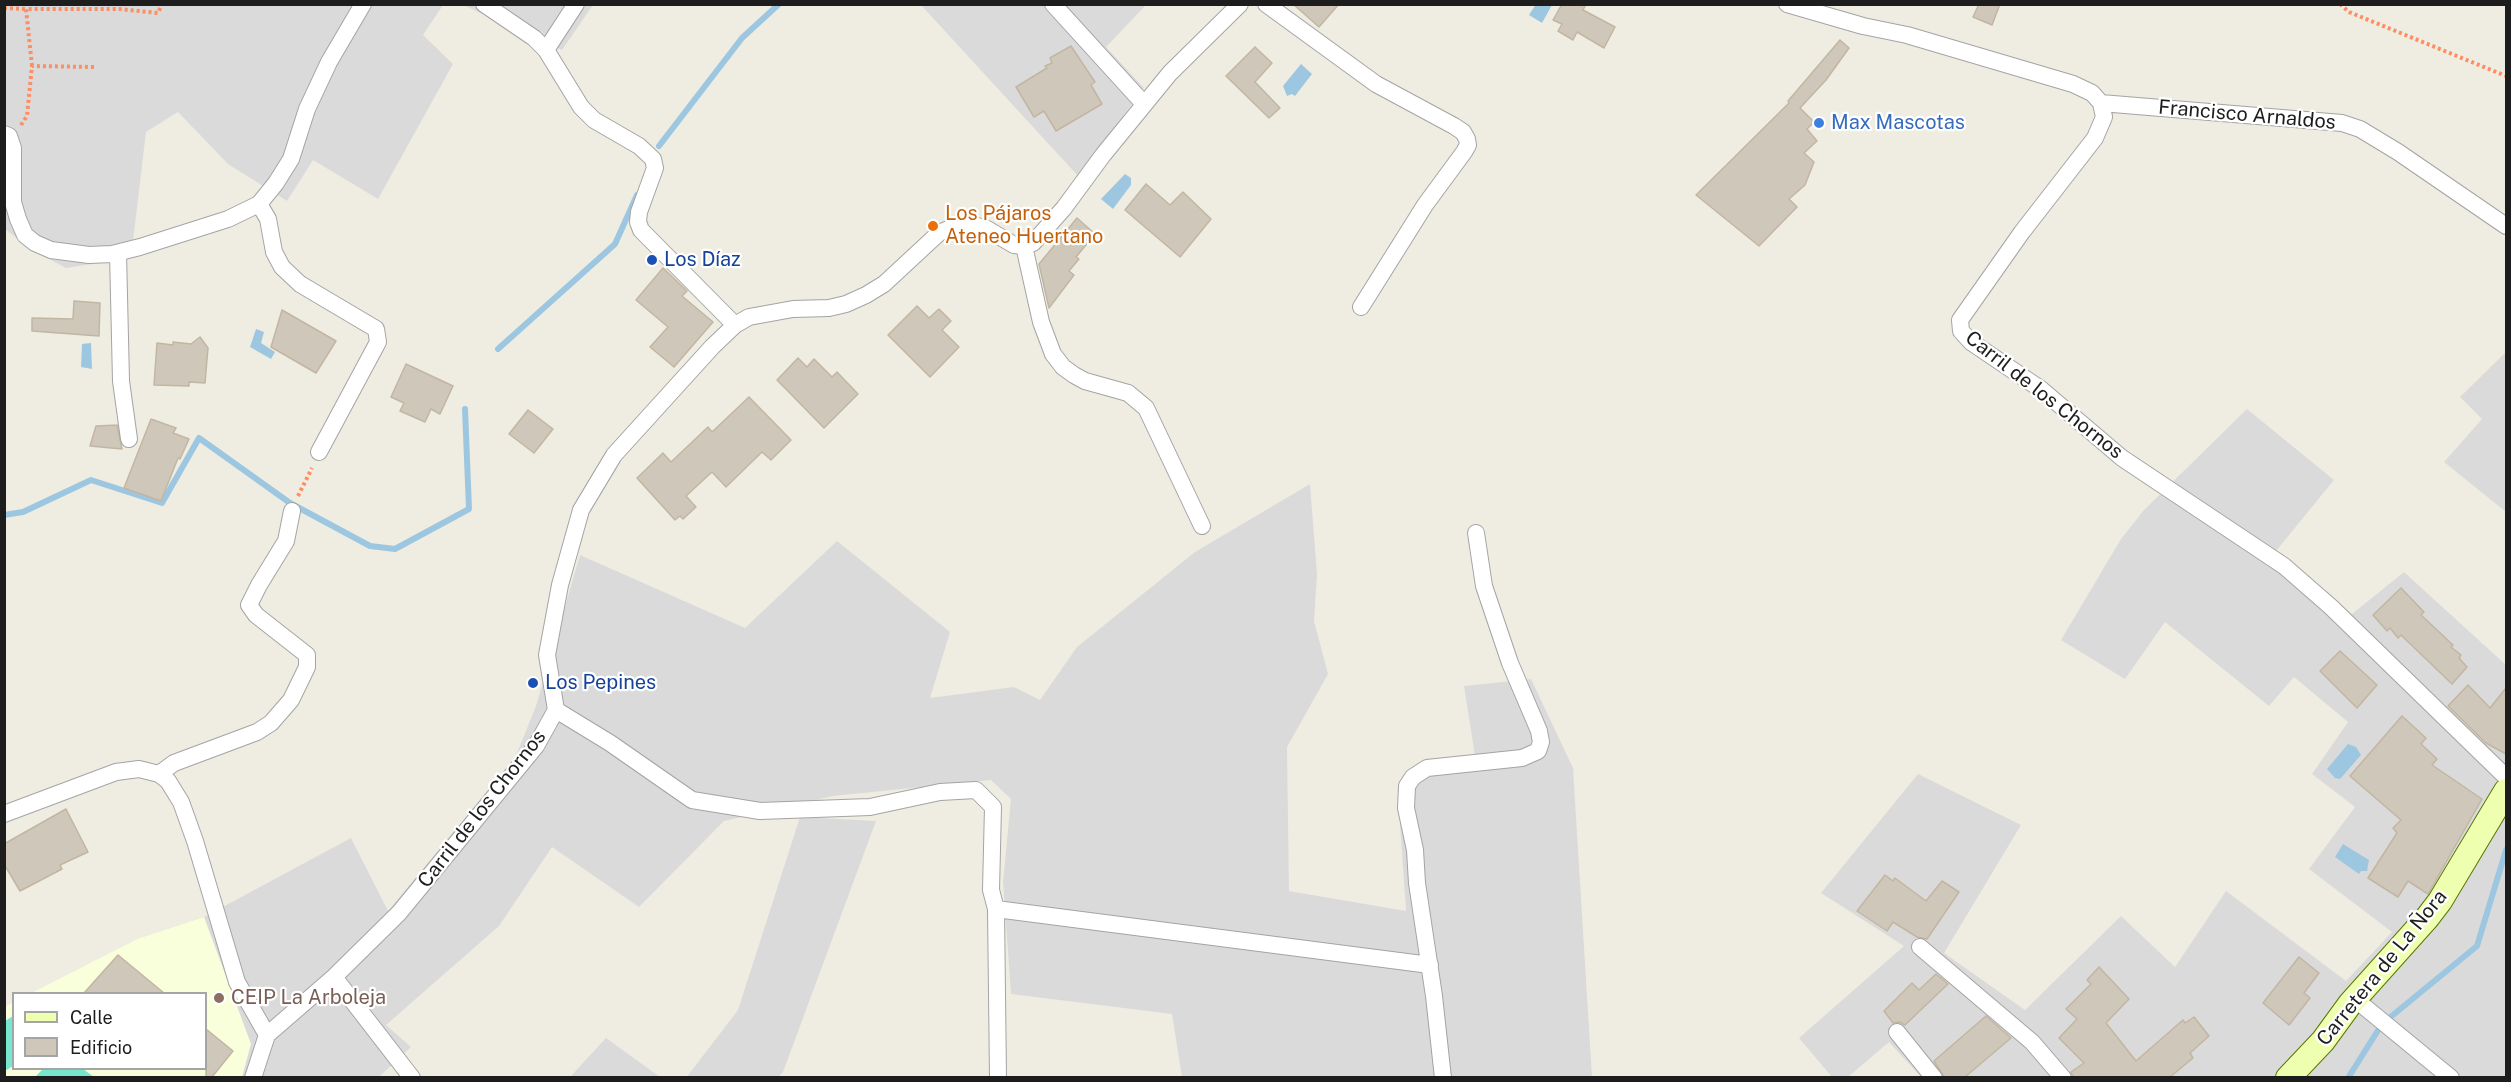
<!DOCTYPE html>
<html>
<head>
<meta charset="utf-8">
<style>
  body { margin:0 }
  #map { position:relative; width:2511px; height:1082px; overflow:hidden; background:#efede1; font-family:"Public Sans",sans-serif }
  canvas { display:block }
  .frame { position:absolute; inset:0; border:6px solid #1d1d1d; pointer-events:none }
  .legend { position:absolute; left:12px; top:992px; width:195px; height:78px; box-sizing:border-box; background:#fff; border:2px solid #a5a5a5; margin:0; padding:8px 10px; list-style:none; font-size:18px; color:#1d1d1d }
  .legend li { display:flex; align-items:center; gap:12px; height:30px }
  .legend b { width:30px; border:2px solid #a5a5a5 }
</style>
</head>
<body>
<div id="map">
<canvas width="2511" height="1082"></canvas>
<div class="frame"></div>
<ul class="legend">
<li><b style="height:8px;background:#eeffb0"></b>Calle</li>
<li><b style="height:16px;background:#cfc7ba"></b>Edificio</li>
</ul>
</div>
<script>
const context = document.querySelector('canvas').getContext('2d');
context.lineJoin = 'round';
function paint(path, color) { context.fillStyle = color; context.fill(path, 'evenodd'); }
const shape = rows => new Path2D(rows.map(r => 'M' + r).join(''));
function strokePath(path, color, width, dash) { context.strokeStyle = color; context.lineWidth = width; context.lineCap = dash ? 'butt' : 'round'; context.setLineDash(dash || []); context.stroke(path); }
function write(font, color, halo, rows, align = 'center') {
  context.font = font + ' "Public Sans",sans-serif'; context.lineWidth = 4.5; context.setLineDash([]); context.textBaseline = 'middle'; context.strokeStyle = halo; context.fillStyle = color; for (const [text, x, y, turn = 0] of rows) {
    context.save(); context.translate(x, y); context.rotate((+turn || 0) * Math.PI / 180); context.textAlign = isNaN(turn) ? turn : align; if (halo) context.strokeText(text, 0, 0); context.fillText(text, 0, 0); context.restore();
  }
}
paint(shape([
  [5,5,443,5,423,35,453,64,378,199,313,160,287,201,228,164,178,112,146,132,131,258,66,268,32,250,5,229],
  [463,5,593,5,562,50],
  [921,5,1146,5,1106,47,1144,88,1078,176],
  [2506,352,2506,512,2444,462,2482,419,2460,397],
  [2247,409,2334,480,2276,551,2352,614,2404,572,2506,665,2506,1077,1921,1077,1889,1042,1848,1077,1832,1077,1799,1038,1904,946,1821,893,1918,774,2021,825,1944,953,2025,1010,2121,916,2175,967,2226,891,2346,981,2392,932,2309,869,2355,807,2312,774,2348,722,2294,677,2269,706,2165,622,2125,679,2061,640,2121,539,2144,510],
  [1310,484,1317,574,1314,621,1328,674,1287,747,1289,891,1406,911,1400,823,1407,786,1427,768,1476,762,1464,686,1531,679,1573,768,1592,1077,1182,1077,1172,1014,1011,994,1003,882,1011,799,991,780,833,796,724,821,639,907,552,847,499,926,386,1025,411,1047,379,1077,5,1078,5,1007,13,1002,14,1068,206,1068,206,994,31,993,137,939,204,917,351,838,388,911,515,758,536,706,580,555,745,628,837,541,950,632,930,698,1014,687,1040,700,1077,647,1195,552],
  [800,817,876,821,783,1072,778,1077,686,1078,738,1010],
  [606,1038,660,1077,570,1077]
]), '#dbdada');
paint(shape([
  [204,917,251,1044,242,1077,5,1078,5,1007,13,1002,14,1068,206,1068,206,994,31,993,137,939]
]), '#f9ffdb');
paint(shape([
  [13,1016,13,1066,5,1071,5,1021],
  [43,1069,83,1069,94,1077,35,1077]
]), '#77e6ce');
paint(shape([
  [1536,4,1552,5,1542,23,1529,15],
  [1301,64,1312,74,1295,96,1292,94,1287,96,1283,86],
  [1125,174,1131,178,1131,185,1113,209,1101,199],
  [256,329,264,332,261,343,275,352,271,359,250,347],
  [91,343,92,369,81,367,82,344],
  [2348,744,2356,747,2361,755,2340,779,2335,778,2327,769],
  [2343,844,2369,860,2367,871,2361,871,2359,874,2335,857]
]), '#9dc7e1');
strokePath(shape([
  [659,146,742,38,779,4],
  [498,349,615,244,637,195],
  [4,515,23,512,91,480,162,503,199,438,290,503,370,546,395,549,469,509,465,409],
  [2348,1078,2382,1024,2477,946,2506,850]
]), '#9dc7e1', 6);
const building = shape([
  [1293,4,1339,4,1319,27,1293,4],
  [1562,4,1586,4,1583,10,1615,27,1604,48,1577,32,1573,40,1558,31,1562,24,1553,20,1562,4],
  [1979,4,2000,4,1992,25,1973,17,1979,4],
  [1840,40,1849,48,1826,80,1800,108,1814,122,1807,129,1817,141,1804,153,1814,162,1805,185,1789,199,1797,207,1759,246,1696,195,1789,103,1788,101,1840,40],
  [1071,46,1095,82,1091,85,1102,104,1056,131,1044,111,1034,117,1016,87,1047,68,1045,66,1052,63,1050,58,1071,46],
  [1255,47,1272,63,1255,82,1280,108,1269,118,1226,76,1255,47],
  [1146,184,1170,205,1183,192,1211,219,1180,257,1125,210,1146,184],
  [1077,218,1095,234,1076,257,1079,259,1069,271,1074,275,1049,308,1039,264,1077,218],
  [663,268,687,291,682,296,713,322,674,367,650,347,668,327,636,300,663,268],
  [74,301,100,303,99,336,32,331,32,318,73,319,74,301],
  [917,306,929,318,939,309,951,321,942,330,959,347,930,377,888,335,917,306],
  [282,310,336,341,316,373,271,347,282,310],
  [200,337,208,348,205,383,189,382,189,386,154,385,157,343,173,345,173,342,191,344,200,337],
  [798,358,807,367,814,359,832,377,837,372,858,394,824,428,777,380,798,358],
  [406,364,453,386,440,414,431,409,425,422,400,411,404,403,391,397,406,364],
  [749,397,791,440,771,460,762,452,726,487,712,472,686,496,696,507,683,519,680,516,675,520,637,478,663,453,671,462,708,427,712,432,749,397],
  [528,410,553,429,534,453,509,434,528,410],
  [151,419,176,428,173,433,189,439,180,459,178,458,161,501,124,488,151,419],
  [117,425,122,449,90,446,96,426,117,425],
  [2401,588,2424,612,2421,615,2453,645,2451,647,2461,655,2459,658,2467,667,2452,684,2401,635,2398,638,2390,628,2387,631,2373,615,2401,588],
  [2340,651,2377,685,2357,708,2320,671,2340,651],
  [2468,685,2490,708,2506,688,2506,754,2486,743,2448,706,2468,685],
  [2402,716,2426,738,2421,744,2437,759,2432,765,2482,799,2428,894,2408,881,2398,897,2368,878,2397,833,2393,828,2401,820,2350,776,2402,716],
  [66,809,88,852,60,865,62,869,20,891,4,864,4,844,66,809],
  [1885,875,1893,881,1895,878,1926,901,1942,881,1959,892,1927,939,1917,937,1893,922,1887,931,1857,911,1885,875],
  [118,955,164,993,84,993,118,955],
  [2299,957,2319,973,2304,993,2310,998,2289,1025,2263,1003,2299,957],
  [2099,967,2129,999,2106,1023,2136,1061,2183,1020,2185,1023,2194,1017,2209,1036,2190,1053,2193,1058,2170,1077,2073,1077,2071,1072,2084,1063,2059,1038,2077,1019,2066,1009,2091,984,2087,980,2099,967],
  [1936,974,1948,984,1905,1025,1900,1022,1893,1023,1884,1011,1912,983,1919,990,1936,974],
  [1986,1016,2011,1038,1965,1077,1944,1077,1934,1061,1986,1016],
  [206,1029,233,1051,212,1077,206,1077,206,1029]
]);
paint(building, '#cfc7ba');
strokePath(building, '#c2b6a2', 1.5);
const street = shape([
  [484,4,534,38,546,50,581,107,594,120,639,146,653,159,655,168,639,212,638,222,641,230,735,325],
  [1053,4,1144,104],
  [1266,4,1376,84,1454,126,1463,132,1467,139,1468,145,1464,152,1425,205,1361,307],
  [1787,4,1863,26,1907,35,2073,84,2092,93,2101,103,2104,117,2095,138,2022,232,1960,320,1961,331,1971,342,2042,390,2122,458,2284,566,2331,607,2506,777],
  [546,50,576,4],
  [2101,103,2342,123,2360,129,2398,152,2506,226],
  [4,134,9,136,13,148,13,202,18,219,25,235,35,243,51,250,89,255,112,254,140,247,228,219,259,204,276,183,291,159,307,109,329,62,363,4],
  [259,204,268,219,274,252,282,267,300,284,376,329,378,342,319,452],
  [1024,246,1041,322,1053,354,1063,367,1074,375,1085,381,1128,393,1146,408,1202,526],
  [118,253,121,381,129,439],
  [556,710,610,743,692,800,760,811,870,807,940,792,976,790,993,807,991,890,996,909,1430,965],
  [159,774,174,763,257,732,271,723,291,700,307,667,307,655,256,615,249,605,259,585,286,541,292,511],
  [4,814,116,772,139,769,159,774,168,781,181,802,195,841,237,982,267,1035],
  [996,909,998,1078],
  [1920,947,2032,1042,2063,1078],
  [334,977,412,1078],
  [2355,999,2451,1078],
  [1897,1032,1934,1078],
  [253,1078,267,1035,334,977,399,913,536,746,556,710,547,655,560,585,581,510,614,455,712,347,735,325,749,317,793,309,829,308,846,304,866,295,884,284,939,233,953,227,974,225,987,229,1014,245,1024,246,1033,243,1064,208,1103,155,1170,73,1240,4],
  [1443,1078,1434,996,1417,883,1415,850,1406,808,1407,786,1413,777,1427,768,1522,758,1538,751,1541,742,1539,731,1510,663,1484,586,1476,533]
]);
const secondary = shape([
  [2288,1078,2323,1041,2350,1004,2427,918,2440,901,2506,791]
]);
strokePath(street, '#a4a4a4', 18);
strokePath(secondary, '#577800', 26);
strokePath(shape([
  [2340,4,2349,12,2506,76],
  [4,8,26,9],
  [32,66,26,9,119,9,158,13,162,4],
  [21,125,27,116,32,66,95,67],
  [298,496,312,468]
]), '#ff8d63', 4, [3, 3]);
strokePath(street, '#fff', 16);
strokePath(secondary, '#eeffb0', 24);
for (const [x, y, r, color] of [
  [1819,123,6,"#3f7fe0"],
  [933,226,6,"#e8710a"],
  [652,260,6,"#1a4fb4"],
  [533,683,6,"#1a4fb4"],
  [219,998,6,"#8d6e63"]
]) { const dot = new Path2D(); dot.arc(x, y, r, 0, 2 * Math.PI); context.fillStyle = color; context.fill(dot); strokePath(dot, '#fff', 2); }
write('20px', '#1d1d1d', '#fff', [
  ["Francisco Arnaldos",2247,115,5],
  ["Carril de los Chornos",2044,395,38],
  ["Carril de los Chornos",482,809,-52],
  ["Carretera de La Ñora",2382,968,-51]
]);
write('20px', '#366cbe', '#fff', [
  ["Max Mascotas",1831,123]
], 'left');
write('20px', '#c56008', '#fff', [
  ["Los Pájaros",945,214],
  ["Ateneo Huertano",945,237]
], 'left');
write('20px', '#164399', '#fff', [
  ["Los Díaz",664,260],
  ["Los Pepines",545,683]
], 'left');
write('20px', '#785e54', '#fff', [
  ["CEIP La Arboleja",231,998]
], 'left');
</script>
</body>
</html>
